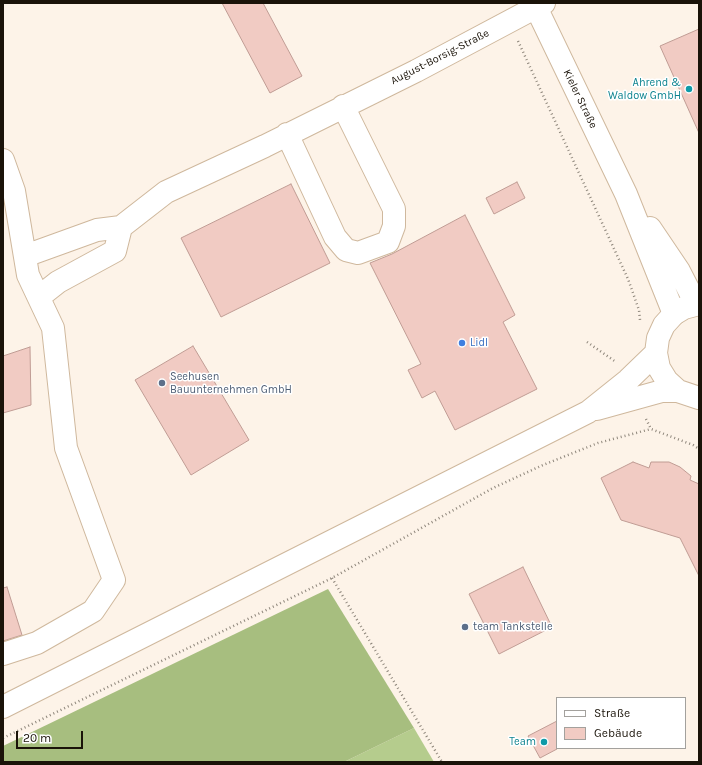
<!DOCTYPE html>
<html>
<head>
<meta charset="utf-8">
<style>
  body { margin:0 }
  #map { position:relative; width:702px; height:765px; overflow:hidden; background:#fdf3e8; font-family:Karla,sans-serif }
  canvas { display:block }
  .frame { position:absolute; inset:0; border:4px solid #1a1309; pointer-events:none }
  .legend { position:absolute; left:556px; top:697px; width:130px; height:52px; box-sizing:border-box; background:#fff; border:1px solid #a3a19d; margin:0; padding:5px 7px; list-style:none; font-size:12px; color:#1a1309 }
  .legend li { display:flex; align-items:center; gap:8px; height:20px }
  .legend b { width:20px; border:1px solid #a3a19d }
  .scale { position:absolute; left:16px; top:731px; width:67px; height:18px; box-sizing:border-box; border:2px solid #1a1309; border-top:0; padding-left:5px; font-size:12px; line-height:14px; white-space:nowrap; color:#1a1309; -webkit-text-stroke:3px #fff; paint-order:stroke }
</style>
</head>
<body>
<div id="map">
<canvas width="702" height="765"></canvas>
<div class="frame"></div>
<ul class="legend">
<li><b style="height:5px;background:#fff"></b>Straße</li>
<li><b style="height:11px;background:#f1cbc3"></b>Gebäude</li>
</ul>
<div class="scale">20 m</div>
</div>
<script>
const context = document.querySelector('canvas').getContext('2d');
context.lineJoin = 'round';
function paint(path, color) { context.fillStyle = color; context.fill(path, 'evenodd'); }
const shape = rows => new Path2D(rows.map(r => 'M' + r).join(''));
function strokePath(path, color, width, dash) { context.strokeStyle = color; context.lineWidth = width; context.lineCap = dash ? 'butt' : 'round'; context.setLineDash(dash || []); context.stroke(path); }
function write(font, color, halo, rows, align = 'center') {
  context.font = font + ' Karla,sans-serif'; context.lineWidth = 3; context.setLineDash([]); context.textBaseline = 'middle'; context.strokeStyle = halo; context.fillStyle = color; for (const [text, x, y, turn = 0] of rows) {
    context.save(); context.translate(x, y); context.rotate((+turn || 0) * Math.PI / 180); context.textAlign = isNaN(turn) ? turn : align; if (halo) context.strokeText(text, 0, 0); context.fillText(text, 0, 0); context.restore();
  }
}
paint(shape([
  [414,728,434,762,344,762]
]), '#b5cc8d');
paint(shape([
  [328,589,414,728,344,762,3,762,3,746]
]), '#a7be7f');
const building = shape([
  [222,3,263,3,302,76,270,93,222,3],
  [699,29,699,133,660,46,699,29],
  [517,182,525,198,494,214,486,198,517,182],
  [291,184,330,263,221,317,181,238,291,184],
  [465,215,515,315,503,322,537,389,455,430,435,391,422,398,408,370,421,364,370,263,392,254,465,215],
  [193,346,249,440,191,475,135,380,193,346],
  [30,347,31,405,3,413,3,356,30,347],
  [633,462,649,468,651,462,669,462,680,467,691,476,690,480,699,484,699,576,680,538,621,520,601,478,633,462],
  [523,567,552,627,499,654,469,594,523,567],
  [7,587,22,635,3,641,3,588,7,587],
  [557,721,557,749,540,758,528,736,557,721]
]);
paint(building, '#f1cbc3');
strokePath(building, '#c09c94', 1);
const minor = shape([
  [534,3,626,194,674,314],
  [287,134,335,237,346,250,358,253,388,242,394,226,394,209,343,106],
  [3,160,14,191,28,275,53,328,66,448,114,580,93,611,37,643,3,654],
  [650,228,679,271,696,304],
  [25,256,97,230,121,227,166,192,265,146,416,71,544,3],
  [39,297,58,282,115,251,121,227]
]);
const major = shape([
  [699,304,684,308,674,314,664,325,658,338,656,353,659,368,667,381,678,391,699,398],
  [597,409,662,391,678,391],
  [3,707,588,412,628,380,656,353]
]);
strokePath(minor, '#cfb89d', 24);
strokePath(major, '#cfb89d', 24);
strokePath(shape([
  [518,41,628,279,639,310,640,320],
  [587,342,616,362],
  [646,419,651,429,693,445,699,449],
  [332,578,442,762],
  [3,738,332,578,493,488,543,465,598,443,651,429]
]), '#8f877c', 2.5, [1, 3]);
strokePath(minor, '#fff', 22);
strokePath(major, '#fff', 22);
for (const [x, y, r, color] of [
  [689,89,4,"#0f9aa8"],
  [462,343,4,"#3f7fe0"],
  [162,383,4,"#5c6f8a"],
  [465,627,4,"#5c6f8a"],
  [544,742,4,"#0f9aa8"]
]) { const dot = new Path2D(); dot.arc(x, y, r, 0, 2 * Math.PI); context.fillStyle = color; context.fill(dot); strokePath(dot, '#fff', 1.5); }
write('11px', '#1a1309', '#fff', [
  ["August-Borsig-Straße",440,57,-27],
  ["Kieler Straße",580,99,64]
]);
write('11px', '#0d838f', '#fff', [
  ["Ahrend &",681,83],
  ["Waldow GmbH",681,96],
  ["Team",536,742]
], 'right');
write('11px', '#366cbe', '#fff', [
  ["Lidl",470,343]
], 'left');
write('11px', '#4e5e75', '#fff', [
  ["Seehusen",170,377],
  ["Bauunternehmen GmbH",170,390],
  ["team Tankstelle",473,627]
], 'left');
</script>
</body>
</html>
